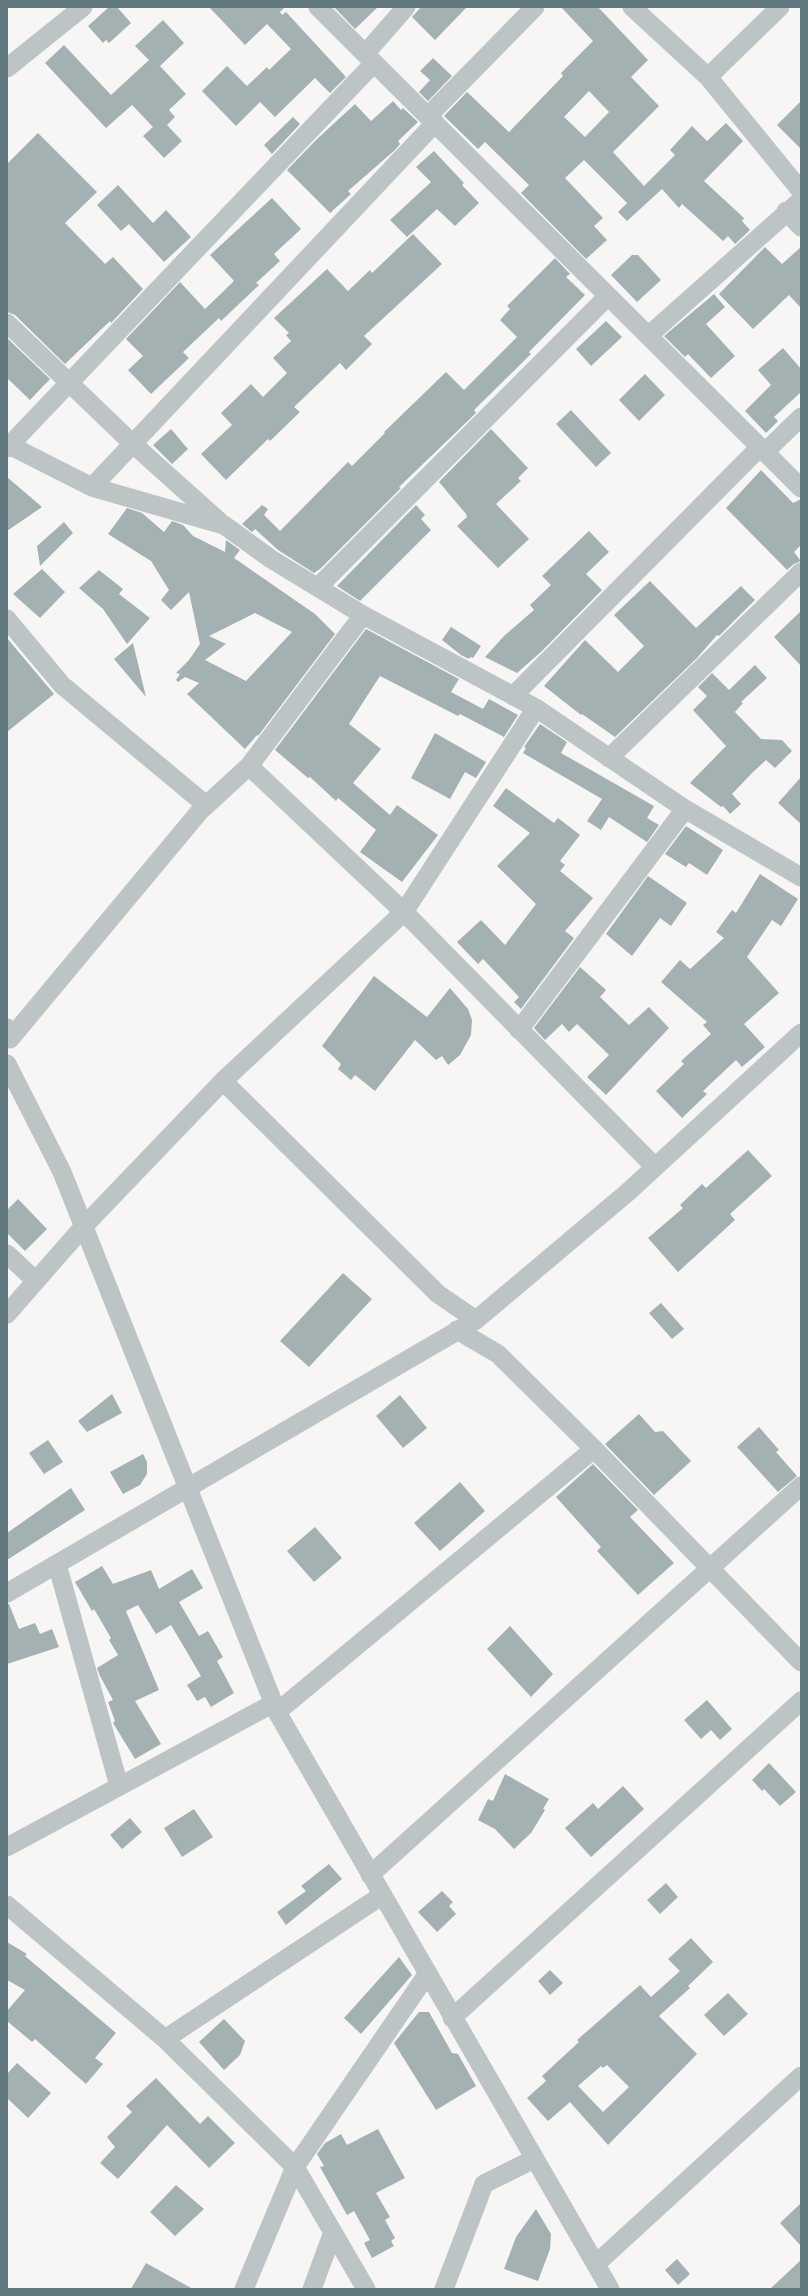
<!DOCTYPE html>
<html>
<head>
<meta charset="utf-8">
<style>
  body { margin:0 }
  #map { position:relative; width:808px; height:2296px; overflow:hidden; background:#f7f6f4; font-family:"Asap Condensed",sans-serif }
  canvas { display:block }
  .frame { position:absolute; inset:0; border:8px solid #627a7f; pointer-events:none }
</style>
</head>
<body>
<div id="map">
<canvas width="808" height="2296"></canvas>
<div class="frame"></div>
</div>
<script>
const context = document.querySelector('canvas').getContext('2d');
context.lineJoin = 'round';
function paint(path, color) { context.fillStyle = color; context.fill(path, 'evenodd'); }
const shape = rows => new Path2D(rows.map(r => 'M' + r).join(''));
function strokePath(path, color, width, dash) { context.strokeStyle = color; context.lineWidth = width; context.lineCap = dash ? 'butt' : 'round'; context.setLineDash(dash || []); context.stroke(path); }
paint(shape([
  [109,7,117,7,131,23,109,43,106,40,103,43,88,26],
  [209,7,285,7,280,12,282,15,286,12,346,77,330,93,315,78,275,117,260,102,236,126,202,91,227,66,247,86,267,67,269,70,291,49,267,24,245,45],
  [334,7,378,7,355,29],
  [421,7,467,7,435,40,412,17],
  [561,7,598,7,648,60,631,77,659,106,613,152,644,186,675,155,670,150,692,126,707,141,726,123,743,141,704,181,744,218,742,221,750,230,735,244,728,236,723,241,682,204,679,208,662,189,627,221,618,212,627,203,584,160,565,178,603,218,594,226,607,240,586,259,521,193,529,185,485,142,478,149,444,116,467,92,509,132,563,76,561,73,593,41],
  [589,91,609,112,585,137,564,117],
  [163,20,184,43,160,66,186,94,169,110,175,117,167,125,182,141,164,158,143,136,153,127,132,105,106,128,45,63,64,45,111,95,149,60,135,46],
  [433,58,452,76,428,101,419,92,430,80,420,71],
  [393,101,401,110,403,108,418,122,398,141,400,144,395,150,348,191,351,194,330,213,287,170,316,140,355,104,371,121],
  [801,101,801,149,777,125],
  [293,117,300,124,272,154,264,145],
  [38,133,97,192,65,223,105,264,113,257,143,289,111,323,110,321,65,364,15,315,7,312,7,164],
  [434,151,464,183,462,185,479,203,455,226,437,209,407,237,390,220,431,182,416,167],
  [118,185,153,223,166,210,191,237,164,262,129,224,121,231,97,205],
  [272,198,301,229,274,254,280,261,256,283,259,285,221,321,219,318,183,352,189,358,151,394,128,370,143,356,126,339,180,282,205,309,234,281,210,255],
  [413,234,442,264,364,336,372,344,346,370,340,363,294,407,300,412,270,441,268,439,226,480,201,454,232,425,221,413,251,384,263,397,287,373,273,358,291,341,286,335,289,333,274,318,327,269,348,291,370,270,372,273],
  [765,247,782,264,801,247,801,308,789,295,753,329,719,294],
  [632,255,638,255,661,280,637,302,611,275],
  [555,258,570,274,566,277,585,295,529,352,531,354,474,410,476,413,399,487,401,488,320,569,314,573,278,550,255,529,252,532,242,524,262,505,268,509,264,515,280,531,348,462,352,466,385,433,384,432,446,372,464,390,517,337,500,320,510,309,507,306],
  [714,294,725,307,706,324,735,356,711,378,688,354,685,357,664,336],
  [606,321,622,337,591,366,576,349],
  [7,338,50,379,30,400,7,378],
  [783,348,801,369,801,392,774,417,778,421,766,433,745,411,771,385,758,370],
  [645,374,665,395,639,421,619,400],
  [571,410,611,453,596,467,556,424],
  [171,429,188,449,172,464,153,445],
  [491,429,528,468,518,478,521,481,496,504,529,539,498,568,457,526,467,517,466,514,439,482],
  [761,470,793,503,801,499,801,545,794,552,801,561,794,564,787,570,726,508],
  [7,477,42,507,7,531],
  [416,505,425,515,421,519,431,530,360,601,337,586],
  [127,508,142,513,164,532,172,521,183,525,193,536,225,552,226,540,240,550,234,558,315,614,335,634,258,736,257,735,245,749,187,694,199,683,185,677,178,682,176,680,180,674,176,673,189,660,200,644,189,592,171,610,161,600,169,590,151,561,108,534],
  [255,613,292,632,246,681,205,660,226,644,209,636],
  [64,522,73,533,40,566,37,546],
  [589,531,609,552,586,574,602,590,542,651,517,673,485,657,504,636,534,610,530,605,551,585,542,576],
  [42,569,65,592,40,618,13,594],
  [99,570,123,589,119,594,150,618,127,644,103,609,79,588],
  [650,581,696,628,741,586,755,600,719,636,717,635,697,658,615,737,582,714,581,715,544,686,585,640,618,672,644,646,614,615],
  [801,611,801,666,774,637],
  [451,627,481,646,473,658,470,657,469,659,461,655,442,640],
  [366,629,459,679,451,692,483,709,489,699,518,715,504,737,460,714,458,716,380,676,349,724,381,749,353,783,390,815,397,805,438,835,402,882,360,852,376,830,338,798,336,801,310,777,308,778,275,750],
  [7,638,54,694,7,732],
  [133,643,146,697,114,659],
  [755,665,767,678,741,702,743,703,735,712,761,739,782,740,792,751,775,768,766,760,752,773,732,794,741,804,730,814,723,806,721,807,690,783,726,746,693,710,707,696,698,687,712,673,729,690],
  [540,724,567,742,561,753,654,806,647,818,659,825,647,842,609,817,601,830,587,821,602,799,523,753,526,748,524,747],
  [435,733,486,762,476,778,465,772,450,799,411,778],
  [801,777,801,824,778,803],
  [506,788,554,823,558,818,580,835,560,861,565,865,560,871,593,898,565,931,574,938,521,1009,514,1002,519,997,483,959,478,964,457,942,481,920,505,945,536,904,497,866,530,833,493,806],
  [686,826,723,850,707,875,689,863,686,867,665,854],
  [760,874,798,899,781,926,772,920,747,957,779,993,744,1024,765,1047,742,1067,736,1060,703,1091,707,1094,682,1118,656,1091,684,1064,681,1061,711,1034,703,1025,707,1022,661,982,680,960,690,969,724,938,716,932,732,910,736,913],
  [648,876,687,903,671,926,660,918,632,956,606,934],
  [580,967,606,990,600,997,629,1025,649,1007,669,1028,606,1095,587,1077,609,1055,577,1024,569,1032,562,1024,545,1040,534,1028],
  [374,976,427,1017,450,988,468,1009,472,1020,471,1035,460,1055,448,1065,442,1056,436,1060,415,1040,375,1091,355,1075,351,1080,338,1069,341,1064,322,1046],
  [748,1150,772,1176,730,1214,735,1220,678,1272,648,1238,683,1208,680,1205,702,1184,706,1188],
  [18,1199,47,1229,25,1251,7,1233,7,1210],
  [343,1273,372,1299,309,1367,280,1341],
  [661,1303,684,1329,672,1339,649,1313],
  [112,1394,122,1413,87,1432,78,1421],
  [400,1395,427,1428,403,1448,376,1416],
  [639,1414,655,1432,663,1431,691,1461,654,1495,605,1444],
  [759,1427,779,1450,776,1452,797,1476,778,1492,737,1447],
  [48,1440,63,1462,44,1474,29,1453],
  [143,1454,147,1462,147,1474,140,1485,123,1494,110,1472],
  [593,1464,638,1510,630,1517,674,1563,638,1595,597,1551,601,1547,556,1497],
  [460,1482,485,1511,440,1551,414,1523],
  [71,1488,85,1510,7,1560,7,1533],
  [315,1527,342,1558,314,1582,287,1551],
  [102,1566,113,1584,151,1570,159,1589,192,1569,203,1588,179,1602,199,1636,208,1631,223,1657,217,1661,234,1693,211,1707,205,1697,197,1701,187,1685,201,1676,171,1625,156,1634,138,1605,126,1611,159,1690,135,1701,161,1744,135,1759,113,1723,115,1721,108,1702,113,1700,100,1676,97,1668,118,1655,109,1640,111,1638,94,1609,92,1611,75,1582],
  [7,1604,9,1604,19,1629,35,1623,40,1634,52,1629,59,1647,7,1664],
  [510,1626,553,1674,531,1697,487,1649],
  [707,1700,732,1729,720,1740,711,1730,701,1739,684,1720],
  [769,1763,796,1792,780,1806,764,1789,762,1791,752,1780],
  [505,1774,549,1799,543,1809,545,1810,531,1833,514,1849,495,1829,478,1820,488,1799,493,1801],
  [623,1786,644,1809,591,1857,565,1828,593,1803,598,1809],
  [194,1809,213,1837,182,1857,164,1828],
  [130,1818,142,1832,122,1849,110,1835],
  [329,1864,342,1879,286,1925,277,1912,306,1891,301,1886],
  [666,1883,678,1897,660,1914,647,1900],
  [442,1891,453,1902,449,1906,456,1914,437,1932,418,1912],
  [691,1938,713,1962,688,1986,690,1988,659,2016,697,2054,608,2145,570,2102,548,2121,527,2098,546,2081,542,2076,579,2042,577,2040,640,1985,651,1997,680,1971,668,1959],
  [607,2065,629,2087,603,2112,578,2086,601,2066,603,2068],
  [7,1942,27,1954,25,1956,116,2033,95,2058,103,2064,86,2084,35,2039,32,2042,7,2021,7,2011,25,1990,7,1980],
  [399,1957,412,1975,361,2034,344,2018],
  [550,1970,563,1983,550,1995,538,1981],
  [728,1993,748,2014,724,2036,704,2015],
  [419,2012,429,2012,452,2053,458,2054,476,2086,436,2110,394,2043],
  [224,2019,245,2041,240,2055,224,2070,199,2042],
  [17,2063,51,2093,28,2118,7,2098,7,2074],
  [156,2078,200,2124,208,2116,235,2143,209,2168,167,2125,118,2179,100,2163,115,2147,107,2137,132,2112,126,2106],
  [378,2129,405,2178,376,2193,390,2217,385,2220,395,2238,391,2241,394,2246,372,2258,364,2243,370,2240,354,2211,347,2215,320,2167,324,2166,317,2154,325,2143,341,2134,347,2145],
  [176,2185,204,2209,175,2236,150,2212],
  [801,2203,801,2246,780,2223],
  [536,2209,551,2234,550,2249,538,2281,504,2269,516,2237],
  [677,2259,690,2274,678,2285,665,2270],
  [801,2260,801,2289,770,2289],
  [146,2263,193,2289,131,2289]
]), '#a4b1b3');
strokePath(shape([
  [318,7,801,488],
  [632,7,708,77,801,191],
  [365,54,406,7],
  [7,68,83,7],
  [708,77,780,7],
  [428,116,535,7],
  [786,211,801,227],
  [7,323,133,444,220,522],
  [648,336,801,200],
  [7,444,92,487,224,525,271,559,363,615,536,708,685,809,801,877],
  [7,448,374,63],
  [765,452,801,417],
  [92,487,435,123],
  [318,587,608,296],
  [7,619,62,685,206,805],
  [513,696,760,447],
  [609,758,801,572],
  [249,766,404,912,655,1167],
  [7,1028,10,1039,200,811,249,766,363,615],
  [519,1030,685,809],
  [7,1064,62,1172,277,1712,610,2289],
  [223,1081,438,1294,476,1320],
  [7,1254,36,1281],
  [7,1314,84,1226,223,1081,404,912,536,708],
  [457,1330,498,1354,594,1449,801,1662],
  [57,1564,119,1786],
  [7,1593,476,1320,628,1192,801,1033],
  [277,1712,594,1449],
  [7,1847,274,1703],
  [370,1875,801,1486],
  [7,1905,165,2039,295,2167,366,2289],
  [452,2018,801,1701],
  [165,2039,381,1896],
  [596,2264,801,2076],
  [244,2289,295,2167,428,1973],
  [312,2289,333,2232],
  [444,2289,484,2184,534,2159]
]), '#bdc4c6', 19);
</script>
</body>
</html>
